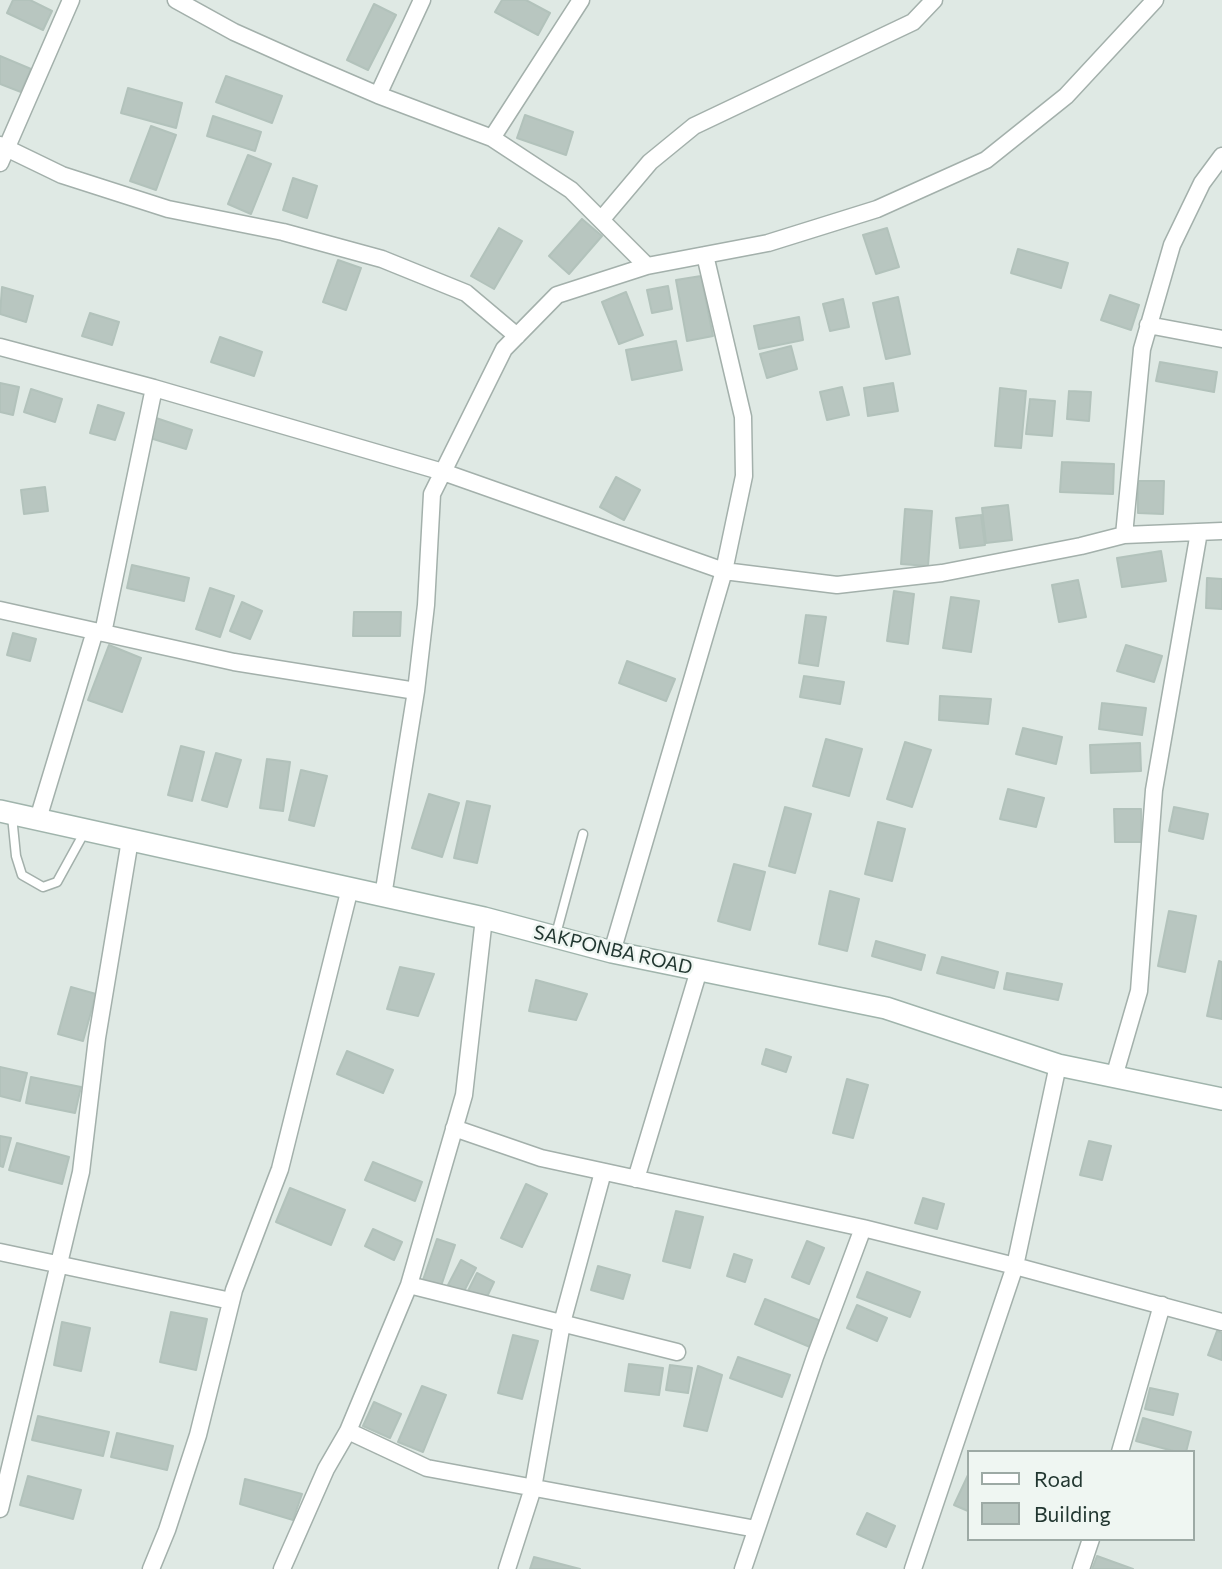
<!DOCTYPE html>
<html>
<head>
<meta charset="utf-8">
<style>
  body { margin:0 }
  #map { position:relative; width:1222px; height:1569px; overflow:hidden; background:#dfe9e4; font-family:Commissioner,sans-serif }
  canvas { display:block }
  .legend { position:absolute; left:967px; top:1450px; width:228px; height:91px; box-sizing:border-box; background:#eff6f2; border:2px solid #9daaa5; margin:0; padding:9px 12px; list-style:none; font-size:21px; color:#223731 }
  .legend li { display:flex; align-items:center; gap:14px; height:35px }
  .legend b { width:35px; border:2px solid #9daaa5 }
</style>
</head>
<body>
<div id="map">
<canvas width="1222" height="1569"></canvas>
<ul class="legend">
<li><b style="height:9px;background:#fff"></b>Road</li>
<li><b style="height:19px;background:#b8c6c0"></b>Building</li>
</ul>
</div>
<script>
const context = document.querySelector('canvas').getContext('2d');
context.lineJoin = 'round';
function paint(path, color) { context.fillStyle = color; context.fill(path, 'evenodd'); }
const shape = rows => new Path2D(rows.map(r => 'M' + r).join(''));
function strokePath(path, color, width, dash) { context.strokeStyle = color; context.lineWidth = width; context.lineCap = dash ? 'butt' : 'round'; context.setLineDash(dash || []); context.stroke(path); }
function write(font, color, halo, rows, align = 'center') {
  context.font = font + ' Commissioner,sans-serif'; context.lineWidth = 5; context.setLineDash([]); context.textBaseline = 'middle'; context.strokeStyle = halo; context.fillStyle = color; for (const [text, x, y, turn = 0] of rows) {
    context.save(); context.translate(x, y); context.rotate((+turn || 0) * Math.PI / 180); context.textAlign = isNaN(turn) ? turn : align; if (halo) context.strokeText(text, 0, 0); context.fillText(text, 0, 0); context.restore();
  }
}
const building = shape([
  [13,0,30,0,52,11,43,30,7,13,13,0],
  [502,0,526,0,550,13,538,35,495,12,502,0],
  [374,4,396,15,368,70,347,60,374,4],
  [0,56,31,69,21,92,0,84,0,56],
  [226,76,282,96,272,123,216,102,226,76],
  [128,88,182,103,176,128,121,113,128,88],
  [525,115,573,132,566,155,517,138,525,115],
  [213,116,261,132,255,151,207,136,213,116],
  [151,126,176,135,156,190,130,181,151,126],
  [248,155,271,164,251,214,228,204,248,155],
  [293,178,317,186,307,218,283,210,293,178],
  [582,219,602,236,569,274,549,256,582,219],
  [499,228,522,241,494,289,471,276,499,228],
  [887,228,899,267,876,274,863,235,887,228],
  [1018,249,1068,263,1061,288,1011,273,1018,249],
  [338,260,361,268,346,310,323,302,338,260],
  [701,276,713,336,687,341,676,280,701,276],
  [668,286,672,309,652,313,647,290,668,286],
  [2,287,33,296,26,322,0,314,2,287],
  [626,292,643,335,619,344,602,302,626,292],
  [1110,295,1139,305,1131,330,1101,320,1110,295],
  [898,297,910,354,886,359,873,303,898,297],
  [843,299,849,327,830,331,823,304,843,299],
  [90,313,119,322,112,345,82,336,90,313],
  [799,317,803,340,759,349,754,326,799,317],
  [220,337,262,352,254,376,211,362,220,337],
  [676,341,682,370,632,380,626,350,676,341],
  [791,346,797,369,767,378,760,354,791,346],
  [1160,362,1217,372,1214,392,1156,381,1160,362],
  [0,383,19,387,13,415,0,412,0,383],
  [893,383,898,411,868,416,864,388,893,383],
  [842,387,849,415,827,420,820,392,842,387],
  [1000,388,1026,391,1021,448,995,446,1000,388],
  [31,389,62,399,55,422,24,412,31,389],
  [1069,391,1091,392,1089,421,1067,419,1069,391],
  [1030,399,1055,401,1052,436,1026,434,1030,399],
  [98,405,124,413,115,440,90,433,98,405],
  [156,418,192,430,186,449,150,438,156,418],
  [1062,462,1114,464,1113,494,1060,492,1062,462],
  [616,477,640,490,624,520,600,507,616,477],
  [1138,481,1164,481,1163,514,1138,513,1138,481],
  [45,487,48,511,24,514,21,490,45,487],
  [1008,505,1012,540,986,543,982,508,1008,505],
  [905,509,932,511,928,566,901,564,905,509],
  [981,515,985,545,960,548,956,518,981,515],
  [1161,551,1166,581,1122,587,1117,558,1161,551],
  [132,565,189,578,184,601,127,588,132,565],
  [1207,578,1222,579,1222,609,1206,608,1207,578],
  [1078,580,1086,617,1059,622,1052,585,1078,580],
  [210,588,234,596,220,637,196,629,210,588],
  [894,591,914,594,908,644,887,641,894,591],
  [951,597,979,601,971,652,943,648,951,597],
  [242,602,262,611,250,639,230,631,242,602],
  [354,612,401,612,400,636,353,636,354,612],
  [806,615,826,617,818,666,799,663,806,615],
  [13,633,36,639,30,661,7,655,13,633],
  [109,645,141,658,122,712,88,700,109,645],
  [1126,645,1162,656,1154,682,1117,671,1126,645],
  [627,661,675,679,666,701,619,683,627,661],
  [804,676,844,682,840,704,800,697,804,676],
  [940,696,991,699,988,724,939,720,940,696],
  [1102,703,1146,708,1142,735,1099,729,1102,703],
  [1023,728,1062,737,1056,764,1016,754,1023,728],
  [826,739,862,749,849,796,813,786,826,739],
  [905,742,931,750,912,807,887,799,905,742],
  [1140,743,1141,771,1091,773,1090,745,1140,743],
  [181,746,204,752,192,801,168,795,181,746],
  [216,753,241,760,227,807,202,800,216,753],
  [267,759,290,762,283,811,260,808,267,759],
  [301,770,327,776,314,826,289,820,301,770],
  [1008,789,1044,798,1036,827,1000,819,1008,789],
  [429,794,459,803,442,857,412,848,429,794],
  [467,801,490,806,477,863,454,858,467,801],
  [785,807,811,814,795,873,769,866,785,807],
  [1174,807,1208,814,1203,839,1169,831,1174,807],
  [1114,809,1141,809,1141,842,1115,842,1114,809],
  [878,822,905,829,892,881,865,874,878,822],
  [734,864,765,872,750,930,718,921,734,864],
  [830,891,859,899,847,951,819,944,830,891],
  [1169,911,1196,916,1185,972,1158,966,1169,911],
  [876,941,925,955,921,970,872,956,876,941],
  [942,957,998,972,994,988,937,973,942,957],
  [1219,961,1222,962,1222,1019,1207,1016,1219,961],
  [400,967,434,974,418,1016,387,1009,400,967],
  [1007,973,1062,984,1058,1000,1004,989,1007,973],
  [536,980,587,994,576,1020,529,1011,536,980],
  [71,987,96,994,83,1041,58,1034,71,987],
  [766,1049,791,1057,786,1072,762,1064,766,1049],
  [347,1051,393,1070,383,1093,337,1074,347,1051],
  [0,1067,27,1073,20,1101,0,1096,0,1067],
  [31,1077,81,1087,75,1113,26,1103,31,1077],
  [847,1079,868,1085,853,1138,833,1133,847,1079],
  [0,1136,11,1138,3,1167,0,1166,0,1136],
  [1089,1141,1111,1146,1102,1180,1080,1175,1089,1141],
  [17,1143,69,1157,62,1184,9,1170,17,1143],
  [373,1162,422,1182,415,1201,365,1180,373,1162],
  [526,1184,547,1194,522,1247,501,1238,526,1184],
  [290,1188,345,1210,331,1245,276,1222,290,1188],
  [923,1198,944,1204,937,1229,915,1223,923,1198],
  [676,1211,703,1217,690,1268,663,1261,676,1211],
  [373,1229,402,1242,394,1260,365,1246,373,1229],
  [437,1239,455,1245,441,1286,423,1280,437,1239],
  [807,1241,824,1248,809,1284,792,1277,807,1241],
  [734,1254,752,1260,745,1282,727,1276,734,1254],
  [461,1260,476,1268,463,1293,448,1285,461,1260],
  [598,1266,630,1275,623,1299,591,1290,598,1266],
  [867,1272,920,1292,910,1317,857,1297,867,1272],
  [477,1273,494,1282,485,1301,467,1293,477,1273],
  [765,1299,821,1321,810,1347,755,1324,765,1299],
  [857,1305,887,1318,877,1341,847,1328,857,1305],
  [171,1312,207,1319,196,1370,160,1362,171,1312],
  [62,1322,90,1328,81,1371,54,1365,62,1322],
  [1217,1331,1222,1333,1222,1360,1208,1355,1217,1331],
  [513,1335,538,1341,522,1399,498,1393,513,1335],
  [738,1357,790,1375,782,1397,730,1378,738,1357],
  [629,1364,663,1368,659,1395,625,1391,629,1364],
  [670,1365,692,1368,688,1393,666,1390,670,1365],
  [698,1366,722,1375,707,1431,684,1426,698,1366],
  [422,1386,446,1395,423,1452,398,1442,422,1386],
  [1150,1388,1178,1394,1173,1415,1145,1409,1150,1388],
  [374,1402,401,1414,390,1438,363,1426,374,1402],
  [38,1416,109,1432,103,1456,32,1440,38,1416],
  [1143,1418,1191,1432,1186,1452,1177,1452,1136,1441,1143,1418],
  [117,1433,173,1446,167,1470,111,1457,117,1433],
  [968,1475,968,1511,954,1505,968,1475],
  [28,1476,81,1490,73,1519,20,1505,28,1476],
  [245,1479,302,1494,293,1520,240,1504,245,1479],
  [867,1513,895,1526,886,1547,857,1534,867,1513],
  [1097,1556,1133,1569,1092,1569,1097,1556],
  [534,1557,580,1569,530,1569,534,1557]
]);
paint(building, '#b8c6c0');
strokePath(building, '#b2c2bb', 2);
const service = shape([
  [12,816,16,856,22,875,43,887,57,882,84,833],
  [556,934,583,834]
]);
const minor = shape([
  [176,0,234,32,299,61,378,95,492,138,571,190,647,266],
  [378,95,422,0],
  [492,138,581,0],
  [0,145,62,175,168,209,283,232,382,259,466,293,517,336],
  [0,163,71,0],
  [601,220,650,162,694,126,913,22,934,0],
  [1148,325,1222,339],
  [0,347,154,388,443,472,724,571,837,585,942,573,1081,546,1124,535,1222,531],
  [1124,535,1142,349,1172,245,1202,183,1222,156],
  [0,610,234,662,416,691],
  [103,633,154,388],
  [38,819,95,631],
  [383,896,416,691,426,605,432,494,504,349,557,295,647,266,768,243,877,209,986,160,1066,96,1155,0],
  [612,952,724,571,744,476,743,417,705,255],
  [1114,1077,1139,991,1154,790,1199,532],
  [454,1128,541,1158,863,1228,1015,1266,1222,1322],
  [636,1179,699,970],
  [0,1252,231,1301],
  [409,1285,677,1352],
  [348,1431,427,1468,756,1529],
  [1120,1452,1162,1305],
  [0,1509,81,1172,97,1038,130,840],
  [151,1569,167,1530,198,1435,234,1290,280,1169,350,888],
  [282,1569,326,1469,348,1431,409,1285,464,1095,484,918],
  [507,1569,533,1488,562,1323,603,1172],
  [743,1569,815,1357,863,1228],
  [913,1569,1015,1266,1058,1065],
  [1081,1569,1091,1539]
]);
const secondary = shape([
  [0,811,484,918,612,952,886,1008,1058,1065,1222,1099]
]);
strokePath(service, '#a3b0ab', 11);
strokePath(minor, '#a3b0ab', 19);
strokePath(secondary, '#a0b4ac', 24);
strokePath(service, '#fff', 8);
strokePath(minor, '#fff', 16);
strokePath(secondary, '#fff', 21);
write('19px', '#223731', '#eff6f2', [
  ["SAKPONBA ROAD",613,950,13]
]);
</script>
</body>
</html>
